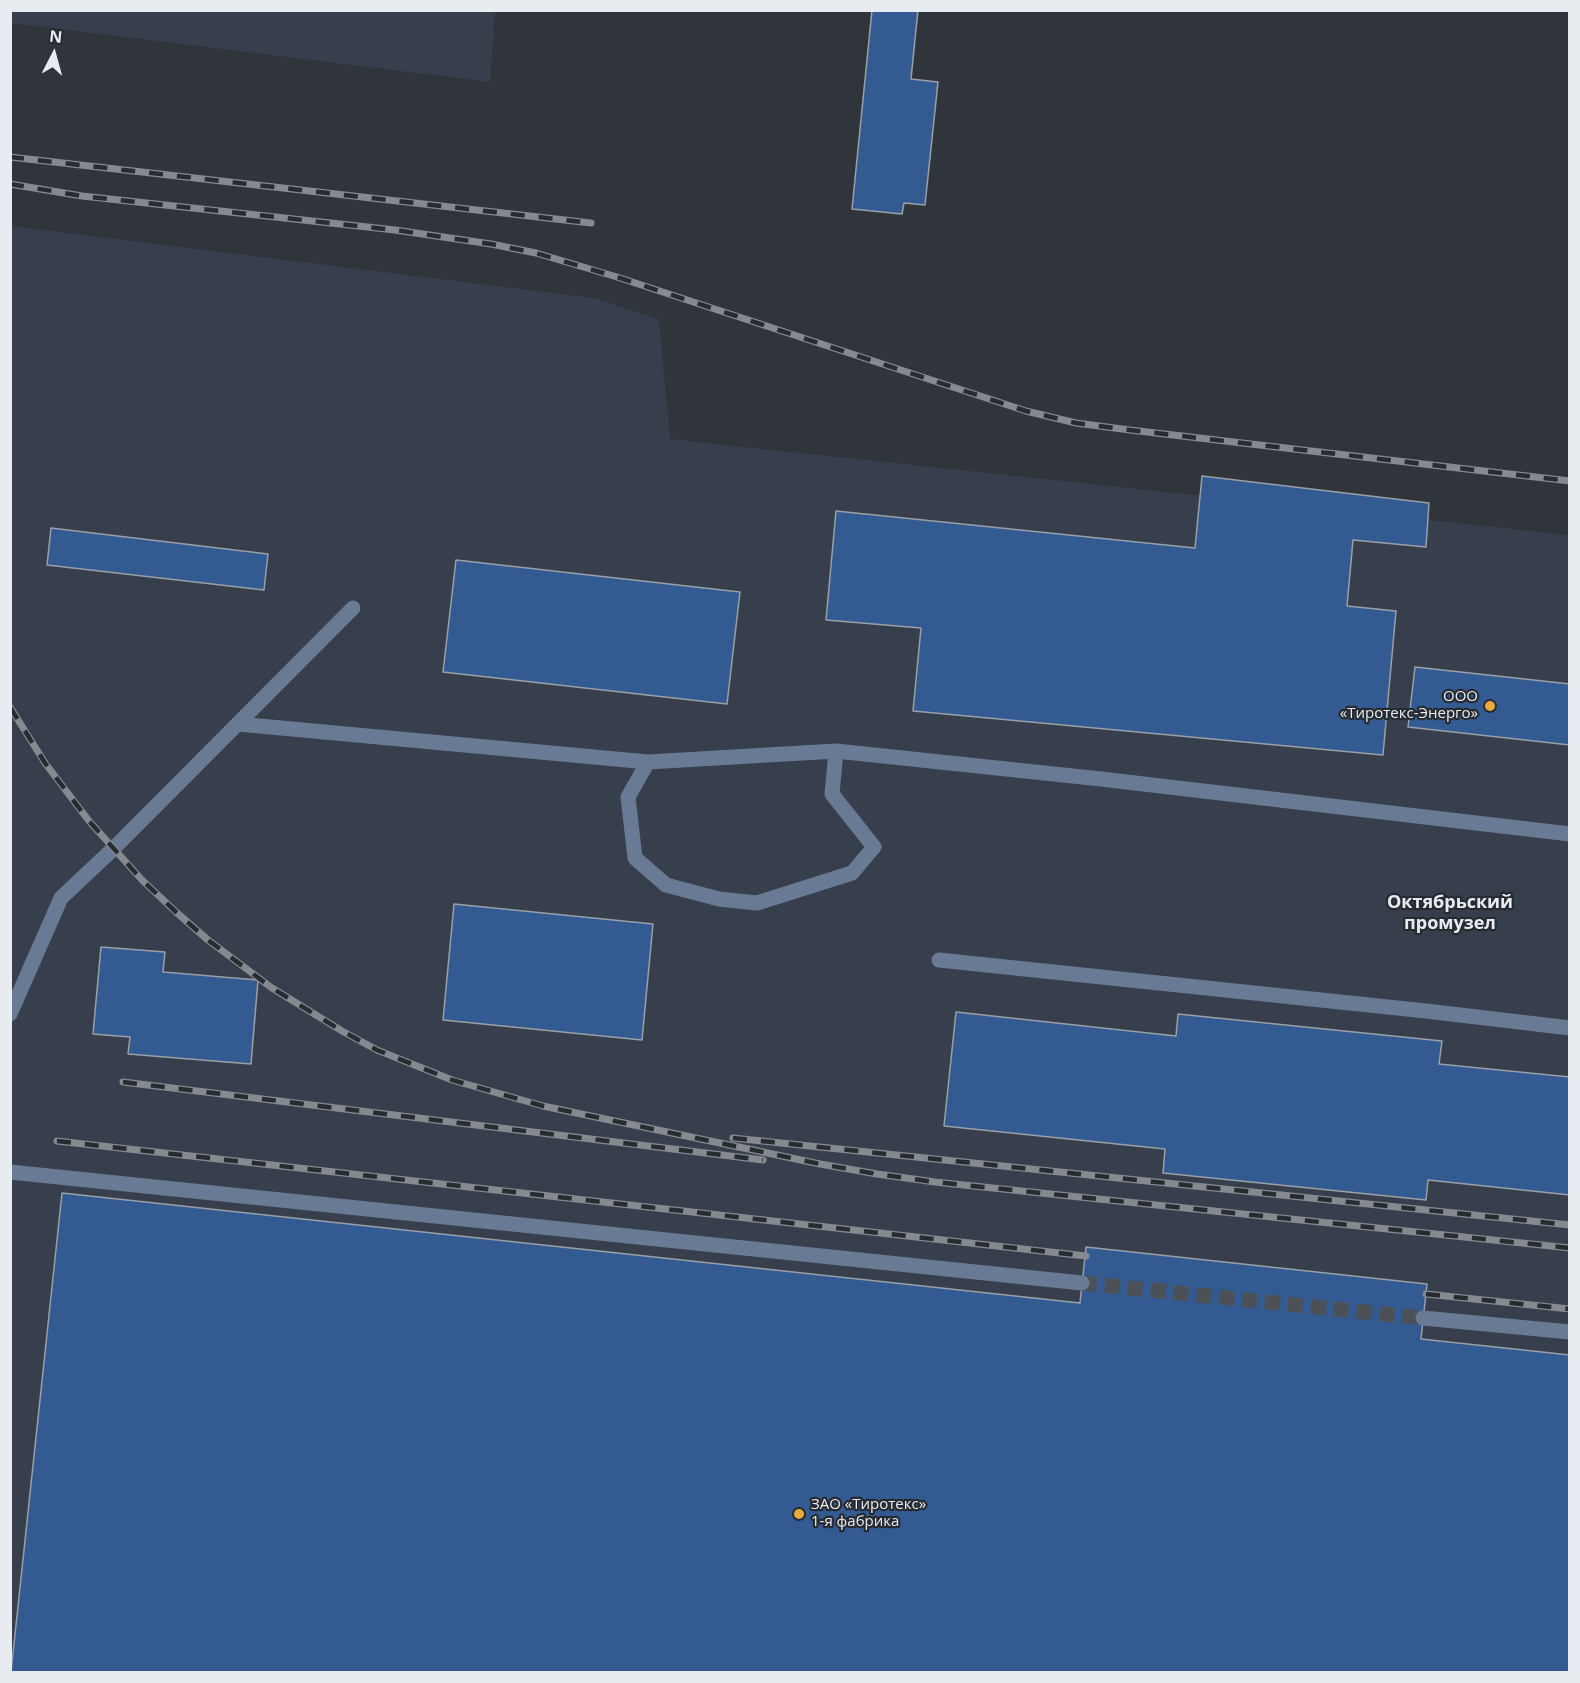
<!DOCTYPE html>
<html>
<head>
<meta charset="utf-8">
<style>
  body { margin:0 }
  #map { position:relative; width:1580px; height:1683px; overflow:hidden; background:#30353c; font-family:"Open Sans",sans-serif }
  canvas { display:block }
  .frame { position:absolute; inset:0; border:12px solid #e8ecf0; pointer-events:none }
  .north { position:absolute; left:24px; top:24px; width:60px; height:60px; -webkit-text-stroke:4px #272b32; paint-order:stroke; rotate:6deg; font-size:16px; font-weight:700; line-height:24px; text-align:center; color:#e8ecf0 }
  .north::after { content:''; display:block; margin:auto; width:21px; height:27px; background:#e8ecf0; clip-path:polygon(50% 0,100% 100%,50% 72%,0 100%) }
</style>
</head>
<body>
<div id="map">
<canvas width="1580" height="1683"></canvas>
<div class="frame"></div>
<div class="north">N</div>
</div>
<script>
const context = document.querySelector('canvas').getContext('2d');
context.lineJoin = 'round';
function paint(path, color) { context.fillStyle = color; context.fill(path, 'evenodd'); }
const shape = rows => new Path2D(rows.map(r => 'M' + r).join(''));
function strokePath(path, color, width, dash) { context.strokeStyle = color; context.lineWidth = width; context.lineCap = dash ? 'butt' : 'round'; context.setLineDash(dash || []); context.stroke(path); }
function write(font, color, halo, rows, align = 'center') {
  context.font = font + ' "Open Sans",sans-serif'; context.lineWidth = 4.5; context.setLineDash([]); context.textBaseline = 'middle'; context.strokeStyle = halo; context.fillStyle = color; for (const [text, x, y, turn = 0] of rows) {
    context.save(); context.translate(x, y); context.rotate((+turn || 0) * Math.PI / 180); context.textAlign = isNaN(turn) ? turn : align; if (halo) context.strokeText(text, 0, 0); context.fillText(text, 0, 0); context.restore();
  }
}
paint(shape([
  [11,10,495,11,490,82,11,23],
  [11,226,594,298,659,319,670,439,1569,535,1569,1672,11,1672]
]), '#363f4b');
const building = shape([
  [872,10,918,10,911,79,938,82,925,205,904,203,902,214,852,209,872,10],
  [1202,476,1429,503,1426,547,1353,540,1347,606,1396,611,1383,755,913,711,921,628,826,620,836,511,1195,548,1202,476],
  [51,528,268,554,264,590,47,565,51,528],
  [456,560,740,592,727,704,443,672,456,560],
  [1415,667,1570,684,1570,745,1408,727,1415,667],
  [454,904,653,924,642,1040,443,1020,454,904],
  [101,947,165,952,163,972,258,980,251,1064,128,1054,130,1037,93,1034,101,947],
  [956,1012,1176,1036,1178,1014,1442,1041,1439,1064,1570,1077,1570,1195,1428,1180,1426,1200,1163,1173,1165,1149,944,1126,956,1012],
  [62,1193,1080,1303,1086,1247,1427,1284,1421,1339,1570,1355,1570,1672,11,1672,62,1193]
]);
paint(building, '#335b92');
strokePath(building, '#9aa0a8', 1.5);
strokePath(shape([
  [1082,1283,1423,1318]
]), '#4c5057', 15, [15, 8]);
strokePath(shape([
  [238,724,648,762,836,751,1101,779,1570,834],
  [648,762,628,797,635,858,666,885,719,899,757,903,852,873,874,847,832,794,836,751],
  [939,960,1426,1011,1570,1028],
  [10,1014,61,898,113,849,353,608],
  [10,1172,1082,1283],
  [1423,1318,1570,1332]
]), '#697b94', 15);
const rail = shape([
  [10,157,591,223],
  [10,184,82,196,395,230,491,244,536,253,617,277,1026,411,1076,423,1130,430,1570,481],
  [10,707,45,763,89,821,142,880,176,912,208,940,272,988,342,1031,377,1050,452,1080,543,1106,820,1164,877,1174,935,1182,1570,1248],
  [123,1082,763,1160],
  [733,1138,1570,1225],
  [57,1141,1086,1256],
  [1426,1294,1570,1309]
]);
strokePath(rail, '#858a90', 7);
strokePath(rail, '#272b32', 4.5, [14]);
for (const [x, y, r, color] of [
  [1490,706,6,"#eaaa39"],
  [799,1514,6,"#eaaa39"]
]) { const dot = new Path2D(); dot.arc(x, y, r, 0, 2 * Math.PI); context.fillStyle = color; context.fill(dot); strokePath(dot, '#272b32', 2); }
write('15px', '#e8ecf0', '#272b32', [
  ["ООО",1478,697],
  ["«Тиротекс-Энерго»",1478,714],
  ["ЗАО «Тиротекс»",811,1505,"left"],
  ["1-я фабрика",811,1522,"left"]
], 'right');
write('bold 18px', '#e8ecf0', '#272b32', [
  ["Октябрьский",1450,903],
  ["промузел",1450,924]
]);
</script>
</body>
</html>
